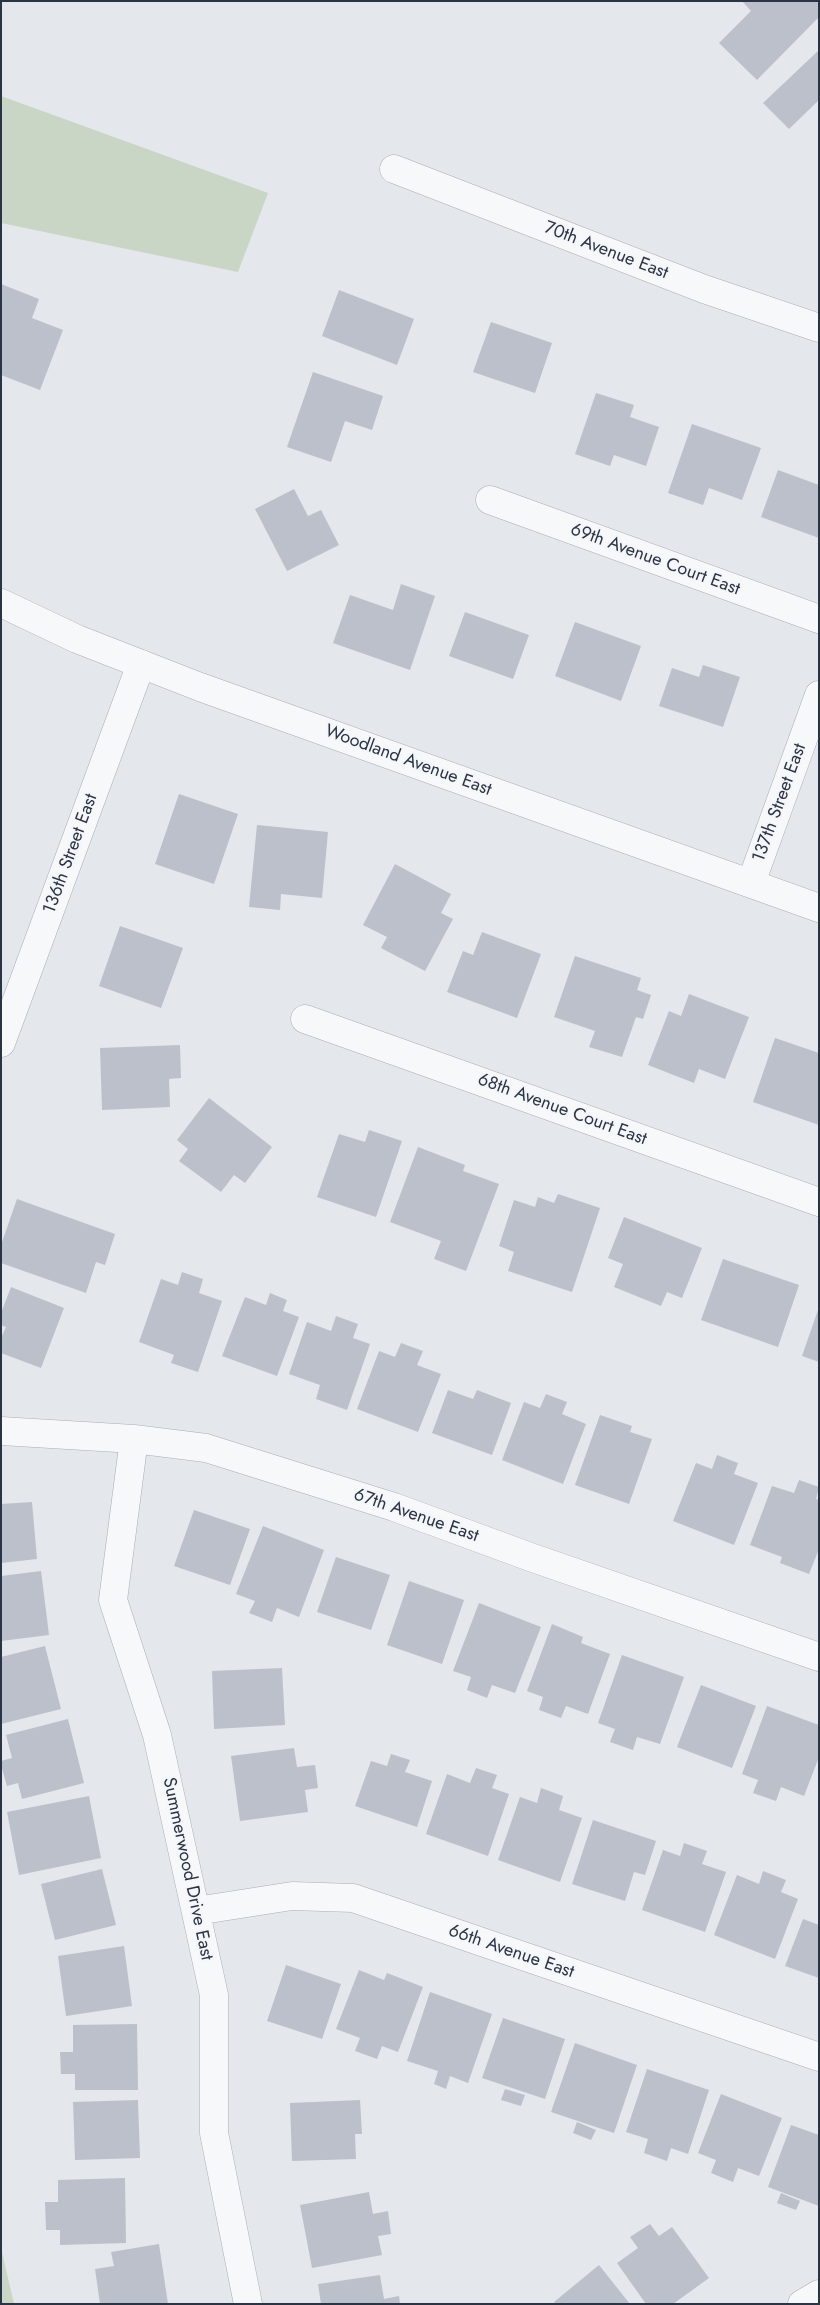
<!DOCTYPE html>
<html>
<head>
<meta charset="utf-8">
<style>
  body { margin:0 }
  #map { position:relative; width:820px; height:2305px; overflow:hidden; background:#e4e7ec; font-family:Jost,sans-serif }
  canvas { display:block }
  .frame { position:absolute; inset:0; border:2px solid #2b3445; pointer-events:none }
</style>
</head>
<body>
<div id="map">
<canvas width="820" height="2305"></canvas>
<div class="frame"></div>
</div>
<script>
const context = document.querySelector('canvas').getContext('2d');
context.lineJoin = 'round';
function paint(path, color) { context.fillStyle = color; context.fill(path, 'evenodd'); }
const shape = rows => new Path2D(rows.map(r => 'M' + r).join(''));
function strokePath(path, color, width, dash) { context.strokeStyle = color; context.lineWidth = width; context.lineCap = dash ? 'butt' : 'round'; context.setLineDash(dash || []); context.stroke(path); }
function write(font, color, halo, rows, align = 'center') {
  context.font = font + ' Jost,sans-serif'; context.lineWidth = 4; context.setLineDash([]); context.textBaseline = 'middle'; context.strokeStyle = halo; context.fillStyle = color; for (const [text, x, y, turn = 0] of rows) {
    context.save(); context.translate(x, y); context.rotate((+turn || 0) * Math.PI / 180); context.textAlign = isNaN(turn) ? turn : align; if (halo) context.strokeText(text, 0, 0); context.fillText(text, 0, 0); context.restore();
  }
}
paint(shape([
  [1,96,268,193,238,272,1,223],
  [1,2248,14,2304,1,2304]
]), '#c9d6c5');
paint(shape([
  [742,1,819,1,819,17,757,80,719,43,751,11],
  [819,50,819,100,789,129,763,103],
  [1,284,39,299,32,318,63,330,40,390,1,375],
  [339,290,414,319,397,365,322,336],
  [491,322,552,343,535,393,473,372],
  [313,372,383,396,372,430,345,421,331,462,287,447],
  [596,393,634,405,630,417,659,427,646,466,614,455,610,466,575,454],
  [692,424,761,448,742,500,709,488,703,505,668,493],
  [778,470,819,485,819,538,761,517],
  [294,489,308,516,321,510,339,545,287,571,255,509],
  [401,584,435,596,410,670,333,643,350,595,393,610],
  [465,612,529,635,513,679,449,656],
  [575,622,641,646,621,701,555,676],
  [703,665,740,677,723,727,659,706,672,668,699,677],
  [179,794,238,814,214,884,155,864],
  [257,825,328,832,322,898,281,894,280,910,249,907],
  [395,864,451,894,441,913,453,919,425,971,381,948,387,937,363,925],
  [120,926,183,948,161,1008,99,986],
  [482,932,541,954,517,1018,447,992,463,951,473,955],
  [575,956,641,978,637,990,651,995,643,1019,636,1017,622,1057,589,1047,595,1031,554,1017],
  [689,994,749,1017,725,1079,699,1069,694,1083,648,1065,669,1011,681,1016],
  [775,1038,819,1053,819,1125,753,1102],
  [180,1045,181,1078,169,1079,170,1107,102,1110,100,1048],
  [209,1098,272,1147,245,1183,234,1175,221,1192,179,1161,188,1149,177,1140],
  [369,1130,402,1141,376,1217,317,1197,339,1134,365,1142],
  [418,1147,465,1165,463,1171,499,1184,466,1271,434,1259,441,1241,390,1222],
  [558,1194,600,1208,572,1292,508,1271,514,1252,499,1246,514,1200,535,1207,538,1197,554,1203],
  [17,1199,115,1234,105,1265,96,1262,86,1293,1,1263,1,1245],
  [624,1217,702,1248,682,1298,667,1292,661,1306,614,1287,623,1264,608,1258],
  [723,1259,799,1285,778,1347,701,1320],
  [182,1272,203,1279,199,1293,222,1301,198,1372,171,1363,174,1355,139,1342,161,1279,178,1285],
  [11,1287,64,1308,41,1368,1,1353,1,1338,6,1327,1,1325,1,1313],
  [270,1293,287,1300,283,1311,299,1317,277,1376,222,1356,245,1297,266,1305],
  [818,1310,819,1310,819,1362,802,1356],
  [336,1316,358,1324,353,1338,370,1344,347,1410,316,1399,320,1385,289,1374,307,1322,331,1331],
  [401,1343,423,1351,417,1365,441,1374,418,1432,357,1409,379,1351,395,1357],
  [448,1390,473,1399,477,1390,511,1403,492,1455,432,1433],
  [546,1394,567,1402,562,1414,586,1424,563,1484,502,1460,524,1402,540,1408],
  [600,1415,632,1426,630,1432,652,1439,629,1504,575,1485],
  [717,1455,738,1463,734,1474,758,1483,734,1545,673,1521,696,1463,712,1469],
  [799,1480,819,1487,816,1499,819,1500,819,1549,809,1574,780,1563,782,1557,750,1545,772,1486,794,1493],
  [32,1502,37,1559,1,1563,1,1504],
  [194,1510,250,1529,230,1585,174,1566],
  [263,1526,324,1550,299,1617,277,1608,272,1622,249,1613,255,1601,236,1594],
  [336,1557,390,1575,371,1630,317,1612],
  [41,1571,49,1635,1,1641,1,1576],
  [409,1581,464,1600,442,1664,387,1645],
  [479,1603,541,1627,515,1693,492,1685,487,1698,467,1690,471,1677,453,1671],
  [552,1624,583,1637,581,1643,610,1654,588,1714,566,1706,561,1718,539,1710,543,1697,527,1691],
  [45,1646,61,1709,1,1724,1,1657],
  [622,1655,684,1677,660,1744,637,1737,633,1750,610,1742,615,1729,598,1723],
  [282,1668,285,1725,214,1729,212,1671],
  [701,1685,756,1706,732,1768,677,1747],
  [767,1706,819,1725,819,1757,804,1796,781,1787,776,1801,753,1793,758,1780,742,1774],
  [68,1719,84,1783,22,1799,18,1783,7,1786,1,1765,1,1761,12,1758,6,1735],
  [294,1748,297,1767,315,1765,318,1788,305,1790,308,1812,240,1821,231,1756],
  [391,1754,410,1760,405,1772,432,1781,417,1827,355,1806,371,1761,387,1766],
  [476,1768,497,1775,492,1788,509,1794,488,1856,426,1834,447,1774,470,1783],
  [541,1788,563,1796,559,1810,582,1818,560,1882,498,1860,520,1797,537,1803],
  [89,1796,101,1858,19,1875,7,1812],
  [593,1820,656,1841,645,1875,634,1872,625,1901,572,1884],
  [684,1843,707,1851,702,1864,726,1872,705,1932,642,1910,663,1850,680,1856],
  [102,1869,116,1925,55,1940,41,1884],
  [763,1871,786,1880,781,1892,798,1899,775,1959,714,1935,737,1875,759,1884],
  [803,1919,819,1925,819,1978,785,1966],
  [124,1946,132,2006,66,2016,58,1956],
  [286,1965,341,1984,322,2039,267,2021],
  [359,1970,384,1980,387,1973,423,1987,398,2052,382,2046,377,2059,355,2051,360,2038,336,2029],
  [430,1992,492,2014,468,2083,450,2076,446,2089,434,2084,438,2071,407,2061],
  [503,2018,565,2039,545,2099,482,2078],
  [137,2024,138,2090,75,2090,75,2074,61,2074,60,2052,73,2052,73,2025],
  [575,2043,637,2065,614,2133,551,2112],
  [647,2069,709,2090,688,2154,671,2148,667,2161,644,2153,648,2139,626,2132],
  [505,2089,525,2095,521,2106,501,2100],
  [721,2094,782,2118,759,2176,738,2168,733,2182,711,2173,716,2160,698,2153],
  [138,2100,140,2158,75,2160,73,2102],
  [360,2100,362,2134,355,2134,356,2159,292,2161,290,2103],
  [577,2122,596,2130,591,2140,573,2133],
  [791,2125,819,2135,819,2206,768,2187],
  [125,2178,126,2243,60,2245,60,2230,46,2230,45,2202,58,2202,58,2180],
  [369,2192,373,2214,388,2211,391,2234,378,2236,382,2255,312,2268,300,2205],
  [781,2193,800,2201,796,2210,777,2203],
  [650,2224,659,2236,672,2227,709,2278,673,2304,646,2304,617,2263,638,2248,630,2237],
  [159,2244,168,2304,100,2304,95,2269,114,2266,111,2252],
  [599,2265,630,2304,556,2304,554,2302],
  [380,2275,384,2299,399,2296,400,2304,321,2304,318,2284]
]), '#bbc0ca');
const minor = shape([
  [394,169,704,289,819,328],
  [490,500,819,619],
  [751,883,819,695],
  [305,1019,819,1202],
  [1,1043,141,664],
  [1,1431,134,1439,206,1448,394,1507,533,1558,819,1657],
  [134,1439,113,1600,157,1735,214,1995,214,2133,248,2304],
  [196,1911,292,1896,353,1898,819,2057],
  [802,2304,819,2294]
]);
const tertiary = shape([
  [1,603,77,639,200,687,819,908]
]);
strokePath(minor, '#a9aeb7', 29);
strokePath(tertiary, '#a9aeb7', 29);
strokePath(minor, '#f7f8fa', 28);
strokePath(tertiary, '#f7f8fa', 28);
write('18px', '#2b3445', '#f4f6f9', [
  ["70th Avenue East",606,251,21],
  ["69th Avenue Court East",655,560,20],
  ["Woodland Avenue East",408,761,20],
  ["137th Street East",780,803,-70],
  ["136th Street East",71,854,-70],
  ["68th Avenue Court East",562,1110,20],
  ["67th Avenue East",416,1516,19],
  ["Summerwood Drive East",187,1869,78],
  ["66th Avenue East",511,1952,19]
]);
</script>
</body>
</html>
